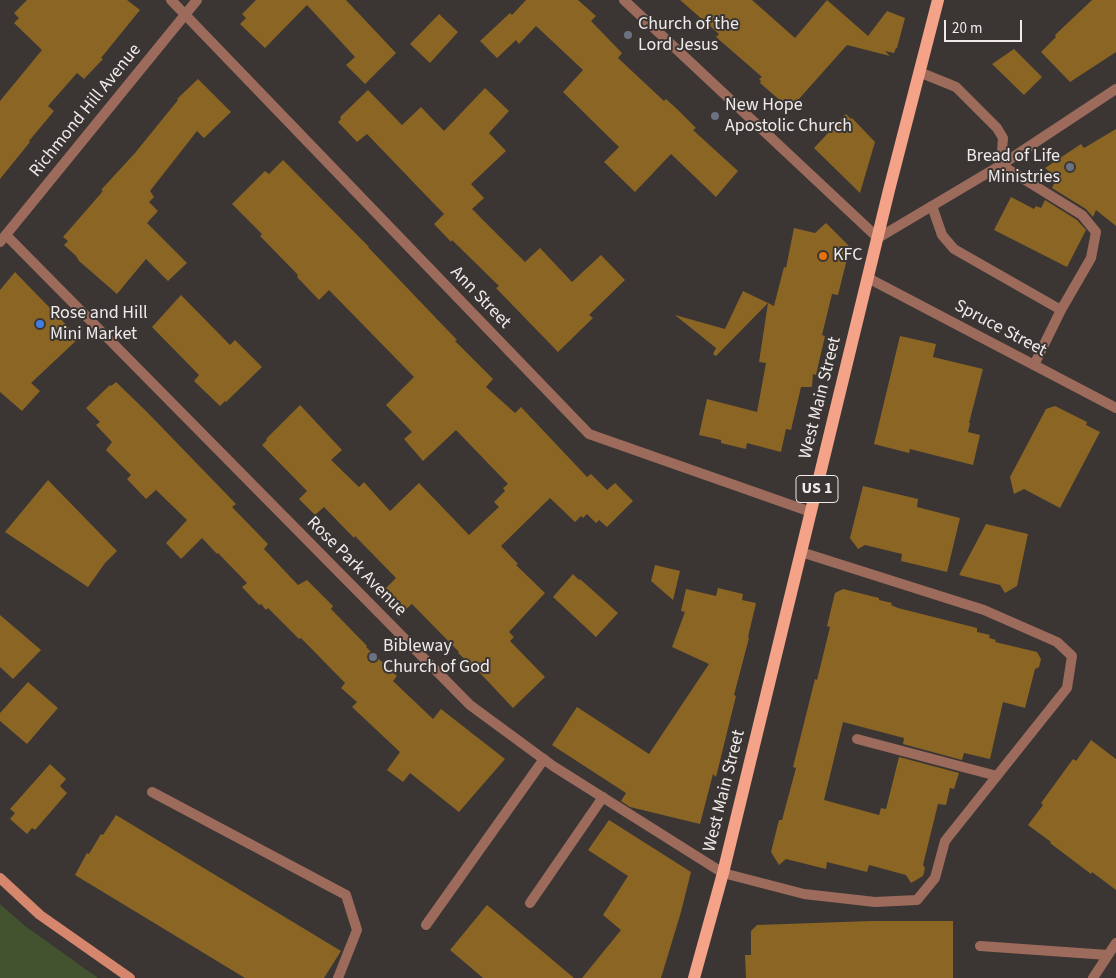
<!DOCTYPE html>
<html>
<head>
<meta charset="utf-8">
<style>
  body { margin:0 }
  #map { position:relative; width:1116px; height:978px; overflow:hidden; background:#3b3634; font-family:"Source Sans 3",sans-serif }
  canvas { display:block }
  .scale { position:absolute; left:944px; top:20px; width:78px; height:22px; box-sizing:border-box; border:2px solid #efebea; border-top:0; padding-left:6px; font-size:15px; line-height:18px; white-space:nowrap; color:#efebea; -webkit-text-stroke:4px #3b3634; paint-order:stroke }
</style>
</head>
<body>
<div id="map">
<canvas width="1116" height="978"></canvas>
<div class="scale">20 m</div>
</div>
<script>
const context = document.querySelector('canvas').getContext('2d');
context.lineJoin = 'round';
function paint(path, color) { context.fillStyle = color; context.fill(path, 'evenodd'); }
const shape = rows => new Path2D(rows.map(r => 'M' + r).join(''));
function strokePath(path, color, width, dash) { context.strokeStyle = color; context.lineWidth = width; context.lineCap = dash ? 'butt' : 'round'; context.setLineDash(dash || []); context.stroke(path); }
function write(font, color, halo, rows, align = 'center') {
  context.font = font + ' "Source Sans 3",sans-serif'; context.lineWidth = 4; context.setLineDash([]); context.textBaseline = 'middle'; context.strokeStyle = halo; context.fillStyle = color; for (const [text, x, y, turn = 0] of rows) {
    context.save(); context.translate(x, y); context.rotate((+turn || 0) * Math.PI / 180); context.textAlign = isNaN(turn) ? turn : align; if (halo) context.strokeText(text, 0, 0); context.fillText(text, 0, 0); context.restore();
  }
}
paint(shape([
  [0,904,25,926,98,978,0,978]
]), '#43532f');
paint(shape([
  [27,0,127,0,140,10,101,58,103,59,84,79,77,73,48,106,54,111,29,141,30,142,0,179,0,101,42,50,14,23,19,18,14,13],
  [256,0,346,0,396,53,365,84,346,65,355,57,307,5,265,48,240,24,246,18,242,14],
  [526,0,578,0,596,16,591,21,622,53,618,58,664,101,666,99,677,109,696,128,693,130,738,171,716,197,671,154,635,192,604,162,619,147,563,92,583,70,536,26,519,44,516,40,497,58,480,41,510,13,512,15],
  [680,0,752,0,795,38,827,0,868,36,887,11,905,18,897,48,896,48,894,53,885,51,890,56,847,45,790,109,760,83,761,81,759,79,762,77,716,37,719,34],
  [1092,0,1116,0,1116,52,1070,82,1041,52,1056,37,1055,35],
  [439,14,458,32,430,63,410,44],
  [1014,49,1042,77,1024,95,992,64],
  [198,79,231,112,204,138,197,131,150,191,154,197,149,202,158,211,147,223,187,263,168,281,146,259,117,294,79,261,76,256,64,245,68,241,63,237,103,191,101,190,135,153,178,100,177,99],
  [485,88,509,111,489,133,506,151,471,184,484,198,472,209,525,262,540,248,572,282,601,255,625,280,589,315,593,318,558,352,496,288,499,286,452,240,451,242,434,224,444,214,415,184,367,134,357,142,338,122,341,119,340,117,368,90,402,125,421,107,444,131],
  [846,114,851,119,852,118,875,142,860,193,814,148],
  [1116,129,1116,226,1096,210,1093,217,1086,209,1052,188,1057,178,1045,168,1081,144,1084,148],
  [283,160,369,247,368,247,457,340,455,341,493,379,486,387,515,413,521,407,587,477,591,474,607,490,615,483,633,501,607,527,599,520,596,523,587,514,583,518,581,516,575,522,550,498,501,546,518,564,516,565,545,593,509,632,514,637,510,641,545,677,513,708,480,673,458,653,459,652,412,604,406,609,386,588,396,578,355,536,354,538,324,507,315,515,299,499,307,491,262,445,267,440,266,439,300,405,342,450,331,460,359,487,364,482,390,511,419,483,469,535,499,507,494,502,505,491,503,488,508,484,456,430,423,461,404,439,412,432,386,405,414,377,329,290,319,300,297,277,298,275,260,236,262,234,232,204,265,171,269,174],
  [1011,197,1034,209,1036,206,1041,208,1045,200,1077,220,1086,230,1067,267,994,230],
  [826,223,850,247,838,295,832,294,822,335,825,336,816,375,813,374,812,387,801,387,791,430,786,429,781,452,747,443,746,449,721,443,721,440,699,435,707,399,757,412,766,363,759,362,768,303,774,306,784,267,786,268,794,228,815,233],
  [15,272,79,338,31,383,40,391,22,411,0,392,0,290],
  [743,291,768,303,716,356,713,354,716,348,675,315,725,329],
  [181,295,230,345,235,340,262,367,226,402,225,401,220,406,194,381,199,375,152,327],
  [900,336,936,344,933,357,983,369,969,423,970,423,968,432,980,435,973,465,910,449,909,453,874,444],
  [116,382,147,412,236,504,232,507,268,544,264,549,298,585,307,580,333,606,331,609,367,646,366,647,397,676,393,681,433,719,441,709,505,759,459,812,410,773,403,782,387,770,400,752,352,707,357,702,341,688,345,683,301,638,299,639,268,608,266,610,261,604,259,605,242,587,247,583,218,553,217,554,202,538,181,559,166,543,187,520,156,490,146,499,127,479,131,475,106,450,112,442,96,425,100,422,86,408,110,385,111,386],
  [1055,406,1087,422,1086,425,1100,432,1060,508,1024,489,1014,494,1010,477,1046,409],
  [48,480,117,551,105,563,88,587,5,532],
  [863,486,918,499,917,507,960,518,947,572,901,561,902,554,865,545,858,549,850,538],
  [986,524,1028,534,1017,586,1005,593,1000,585,959,575],
  [655,565,680,571,673,600,651,581],
  [573,574,579,580,580,579,618,613,596,637,553,597],
  [718,588,743,594,742,600,756,603,748,637,749,638,734,695,736,696,716,777,713,774,700,824,630,807,621,801,626,793,552,745,577,707,649,754,709,664,672,647,685,612,681,611,686,589,716,596],
  [843,589,879,598,879,600,892,603,891,605,898,608,977,628,977,632,990,635,989,638,996,640,995,642,1037,652,1041,659,1039,667,1035,669,1025,708,1003,702,990,759,964,753,962,760,903,744,904,738,843,722,824,800,879,815,881,808,886,809,899,757,959,773,954,789,950,788,946,805,938,804,923,865,925,868,923,876,911,883,906,875,869,865,867,872,827,862,826,869,786,859,779,865,771,852,779,820,782,820,796,768,793,767,815,679,817,680,830,627,827,626,835,593],
  [0,615,41,650,13,679,0,667],
  [28,682,58,708,27,744,0,721,0,713],
  [1091,740,1116,759,1116,890,1092,872,1091,874,1050,843,1051,842,1028,825,1043,805,1041,803,1073,759,1076,761],
  [50,764,66,779,60,786,67,793,35,830,32,828,27,834,10,819,15,813,10,809],
  [116,815,341,951,324,978,245,978,75,875,87,853,89,854,101,834,103,835],
  [609,820,691,872,681,912,661,978,582,978,621,930,603,915,628,876,588,850],
  [487,905,498,914,574,978,483,978,450,950],
  [871,921,953,921,953,978,746,978,745,955,751,955,751,931,757,925]
]), '#8a6524');
strokePath(shape([
  [919,72,956,87,997,128,1003,138,1001,165,1082,215,1096,232,1091,258,1061,310],
  [932,206,942,235,954,249,1061,310,1034,365],
  [857,739,997,776],
  [152,792,346,895,357,930,338,978],
  [723,873,804,894,875,902,917,900,935,878,945,841,1067,688,1072,656,1057,642,984,610,801,552],
  [530,903,603,797],
  [426,925,544,759],
  [980,946,1108,955],
  [1093,978,1116,943]
]), '#9d6b5b', 10);
strokePath(shape([
  [171,0,589,434,811,512],
  [624,0,878,238,1001,165,1116,89],
  [6,235,470,705,553,766,723,873],
  [0,242,197,0],
  [868,278,1116,408]
]), '#9d6b5b', 10);
strokePath(shape([
  [0,878,40,915,130,978]
]), '#d5866d', 10);
strokePath(shape([
  [694,978,723,873,889,190,938,0]
]), '#f4a288', 12);
for (const [x, y, r, color] of [
  [628,35,5,"#6b7280"],
  [715,116,5,"#6b7280"],
  [1070,167,5,"#6b7280"],
  [823,256,5,"#e8710a"],
  [40,324,5,"#3f7fe0"],
  [373,657,5,"#6b7280"]
]) { const dot = new Path2D(); dot.arc(x, y, r, 0, 2 * Math.PI); context.fillStyle = color; context.fill(dot); strokePath(dot, '#3b3634', 2); }
for (const [x, y, w] of [
  [817,489,42]
]) { const box = new Path2D(); box.roundRect(x - w / 2, y - 13.5, w, 27, 4); context.fillStyle = '#3b3634'; context.fill(box); strokePath(box, '#efebea', 1); }
write('bold 16px', '#efebea', null, [
  ["US 1",817,489]
]);
write('18px', '#efebea', '#3b3634', [
  ["Church of the",638,25],
  ["Lord Jesus",638,46],
  ["New Hope",725,106],
  ["Apostolic Church",725,127],
  ["Bread of Life",1060,157,"right"],
  ["Ministries",1060,178,"right"],
  ["KFC",833,256],
  ["Rose and Hill",50,314],
  ["Mini Market",50,335],
  ["Bibleway",383,647],
  ["Church of God",383,668]
], 'left');
write('18px', '#efebea', '#3b3634', [
  ["Richmond Hill Avenue",86,111,-51],
  ["Ann Street",480,298,46],
  ["Spruce Street",1000,329,28],
  ["West Main Street",821,398,-76],
  ["Rose Park Avenue",356,567,45],
  ["West Main Street",725,791,-76]
]);
</script>
</body>
</html>
